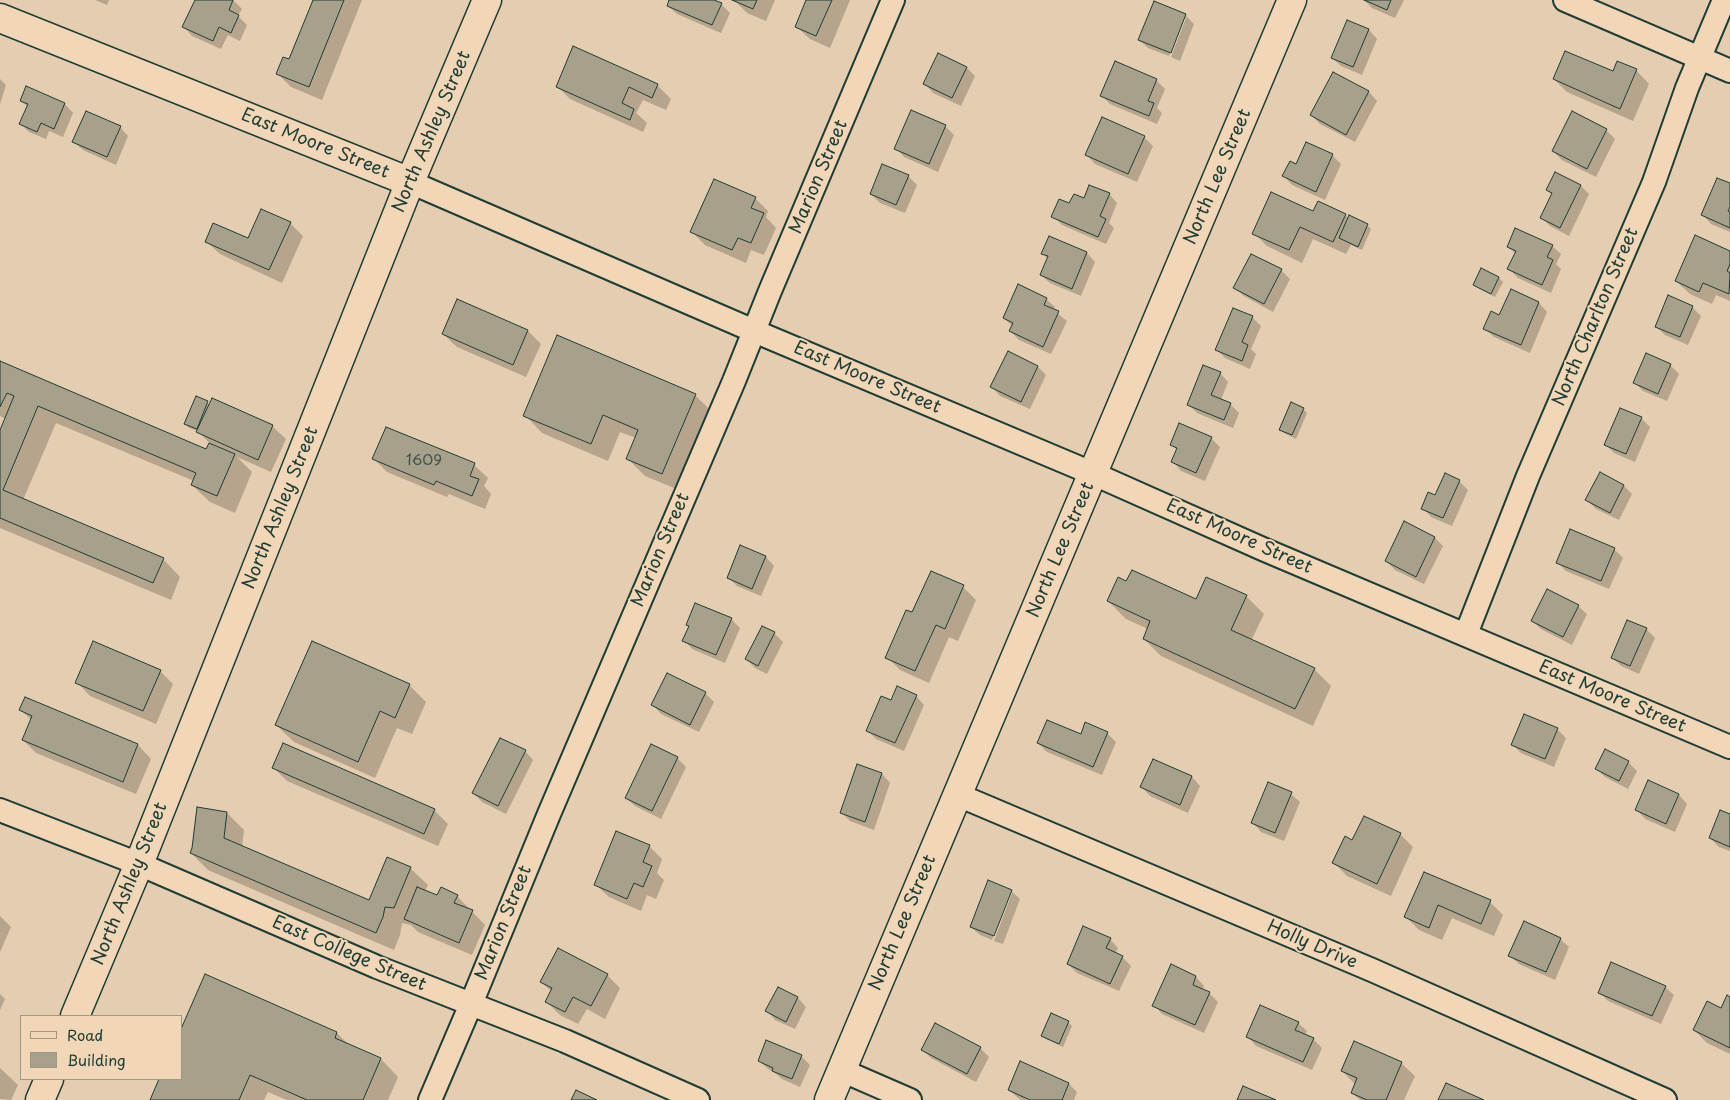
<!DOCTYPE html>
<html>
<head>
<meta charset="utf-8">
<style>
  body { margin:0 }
  #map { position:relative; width:1730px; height:1100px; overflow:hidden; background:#e4cdb0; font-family:"Playpen Sans",sans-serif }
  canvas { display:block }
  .legend { position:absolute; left:20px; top:1015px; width:162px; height:65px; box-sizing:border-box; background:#f1d6b8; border:1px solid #9d9983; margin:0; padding:6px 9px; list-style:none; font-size:15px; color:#1f3d34 }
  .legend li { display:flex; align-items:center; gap:10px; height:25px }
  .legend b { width:25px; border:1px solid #9d9983 }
</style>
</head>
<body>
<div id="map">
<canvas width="1730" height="1100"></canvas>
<ul class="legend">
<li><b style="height:6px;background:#f1d6b8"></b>Road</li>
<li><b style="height:14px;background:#a7a08a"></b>Building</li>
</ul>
</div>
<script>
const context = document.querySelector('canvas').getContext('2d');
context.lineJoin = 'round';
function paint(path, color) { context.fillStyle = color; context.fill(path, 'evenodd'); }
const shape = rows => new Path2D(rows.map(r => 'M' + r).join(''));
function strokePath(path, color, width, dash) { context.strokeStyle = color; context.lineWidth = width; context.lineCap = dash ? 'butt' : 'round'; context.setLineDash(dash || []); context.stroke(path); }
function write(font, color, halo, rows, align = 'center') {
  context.font = font + ' "Playpen Sans",sans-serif'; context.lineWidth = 4; context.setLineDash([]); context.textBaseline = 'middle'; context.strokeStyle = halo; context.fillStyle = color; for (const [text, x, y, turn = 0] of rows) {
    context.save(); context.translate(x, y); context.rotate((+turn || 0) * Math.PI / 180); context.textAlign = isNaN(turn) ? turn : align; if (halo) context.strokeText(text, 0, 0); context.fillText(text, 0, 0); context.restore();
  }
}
paint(shape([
  [95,0,109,0,107,5],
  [196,0,233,0,242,9,238,16,247,25,240,41,228,35,221,49,192,36,184,27],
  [314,0,362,0,322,100,291,87,278,74,289,61],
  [670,0,711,0,721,4,730,13,721,33,677,14,668,6],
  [734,0,775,0,766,21,747,13],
  [808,0,850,0,830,48,810,39,796,26],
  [1364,0,1404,0,1395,18,1372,8],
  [1154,3,1186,16,1194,24,1180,61,1171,57,1186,18,1184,18,1169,56,1148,48,1139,40],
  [1347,22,1369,30,1377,39,1362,75,1341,66,1332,58],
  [574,48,657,85,671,99,666,110,643,100,636,113,647,123,643,132,570,99,557,86],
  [967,68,975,76,961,106,933,93,925,84],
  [1636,70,1649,84,1633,121,1567,92,1554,79],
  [1333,73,1369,92,1377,101,1355,142,1320,124,1311,115],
  [0,79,6,85,0,104],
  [1156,80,1165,89,1157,108,1162,113,1157,124,1110,104,1102,96],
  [26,88,65,104,73,113,63,137,49,131,46,139,29,132,21,124,28,107,21,101],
  [945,126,954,135,938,172,904,157,896,148],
  [120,127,128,136,116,165,83,150,74,142],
  [1606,130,1615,139,1596,177,1562,160,1553,151],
  [1144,137,1153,146,1137,182,1095,164,1087,155],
  [1307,144,1332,155,1341,164,1325,200,1292,185,1284,176,1297,165],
  [908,176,917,185,905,213,880,203,871,194],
  [1730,184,1730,232,1711,224,1703,215],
  [1581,186,1589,194,1569,236,1550,226,1542,218,1552,195,1547,190],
  [1109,194,1117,203,1109,223,1114,228,1106,244,1062,225,1053,216,1070,205,1084,200],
  [755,198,768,211,766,217,776,228,764,255,751,250,746,263,705,245,692,232],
  [1314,212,1345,215,1349,219,1367,225,1371,229,1362,250,1351,245,1346,254,1313,239,1302,263,1267,246,1254,233],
  [290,223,303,236,282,283,220,254,206,241,249,240],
  [1050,238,1087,253,1095,262,1081,296,1050,283,1041,275,1048,259,1043,254],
  [1552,246,1561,254,1556,264,1561,269,1551,293,1518,278,1509,269,1516,254,1508,247],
  [1730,252,1730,301,1716,295,1712,304,1690,294,1676,281],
  [1251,255,1281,270,1290,279,1273,312,1244,296,1235,288],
  [1482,270,1499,278,1503,282,1495,297,1478,288,1474,284],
  [1046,299,1055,307,1053,310,1067,321,1051,354,1019,340,1010,331,1012,326,1004,318],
  [1539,303,1547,312,1530,353,1494,337,1485,329,1500,316],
  [1692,307,1701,316,1688,345,1665,335,1656,326],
  [1252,317,1261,326,1251,349,1256,354,1250,369,1225,358,1217,350],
  [528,331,541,344,526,377,457,347,443,334],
  [0,363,207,450,210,444,198,431,189,428,185,424,196,398,210,405,272,426,286,439,271,472,237,457,252,472,235,513,210,502,192,485,194,481,56,423,23,500,163,559,180,577,171,600,0,528,0,433,6,419,0,416],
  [1670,365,1679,374,1667,401,1643,391,1634,382],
  [1038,367,1046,375,1030,409,1000,396,992,387],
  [1220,373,1228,382,1221,400,1230,404,1239,413,1233,428,1197,413,1188,404],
  [695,395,712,412,679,490,645,476,627,458,636,438,620,432,608,461,542,433,525,415],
  [1303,409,1307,413,1296,439,1284,433,1280,429],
  [1641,418,1650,427,1635,462,1614,453,1606,445],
  [387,428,474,465,488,478,484,486,491,494,485,509,449,494,447,497,387,472,374,459],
  [1211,438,1220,447,1205,481,1181,471,1173,462,1178,451,1172,445],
  [1459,481,1468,490,1452,526,1431,517,1423,508,1436,497],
  [1624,486,1632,494,1619,520,1596,509,1587,500],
  [1435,538,1443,546,1424,584,1395,570,1386,561],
  [741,547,766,557,774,566,761,596,737,586,728,577],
  [1614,549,1623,558,1609,589,1566,571,1557,562],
  [963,587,976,600,958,641,949,637,929,683,900,670,887,657,913,614],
  [1246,596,1264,614,1251,641,1314,669,1331,686,1313,726,1161,656,1144,639,1148,629,1126,619,1108,601,1196,600],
  [696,605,732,620,740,628,725,663,692,649,684,640,690,627,687,625],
  [1578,606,1587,614,1572,645,1541,629,1532,621],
  [1646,629,1655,638,1639,674,1621,666,1612,657],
  [774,633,783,642,767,674,755,668,746,659],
  [160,671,173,684,156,724,90,696,77,682],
  [409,685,426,702,412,734,397,728,375,778,294,742,276,725],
  [705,693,714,702,699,732,661,714,653,705],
  [916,696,924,705,904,751,876,739,867,730,891,702],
  [25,699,138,745,151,759,136,794,36,753,23,740,31,720,21,710],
  [1557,729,1566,738,1554,767,1521,753,1513,745],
  [1107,733,1116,742,1102,775,1047,752,1038,743,1081,735],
  [284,745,434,810,448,824,438,846,287,781,274,768],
  [525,751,533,760,506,814,482,802,473,793],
  [1606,751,1628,762,1637,771,1628,789,1605,777,1597,769],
  [677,758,686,767,661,819,635,806,626,798],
  [1153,761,1192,777,1200,786,1188,813,1150,796,1142,787],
  [858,766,882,774,890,783,874,830,850,821,841,812],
  [1649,782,1679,795,1687,804,1675,832,1645,819,1637,810],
  [1291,794,1300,802,1284,841,1261,832,1253,823],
  [227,813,244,830,242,847,369,902,410,868,428,885,425,891,438,897,457,896,485,925,472,955,418,932,411,925,402,923,400,935,394,950,208,870,191,853],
  [1730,816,1730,851,1719,847,1710,838],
  [1400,834,1413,847,1391,896,1347,876,1334,863,1353,841],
  [649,846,662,859,657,873,664,880,656,899,647,895,641,911,609,897,595,884],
  [1425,873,1490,902,1503,915,1494,936,1452,918,1442,940,1419,930,1406,917],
  [1011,891,1020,899,1003,944,994,941,1012,893,1009,893,992,940,980,935,971,927],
  [0,916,11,927,0,952],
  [1110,939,1118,948,1115,954,1122,957,1131,966,1119,991,1077,973,1068,964],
  [1560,939,1569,947,1555,980,1519,964,1510,956],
  [558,949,607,975,620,988,605,1019,587,1009,578,1024,560,1015,547,1002,552,992,541,982],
  [1172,966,1196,977,1204,986,1202,990,1209,993,1218,1002,1204,1033,1162,1014,1154,1005],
  [1665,987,1674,995,1661,1024,1608,1001,1599,992],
  [778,988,798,998,806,1007,795,1029,775,1020,767,1011],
  [0,994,5,999,0,1010],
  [1730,998,1730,1054,1707,1043,1694,1030,1721,1010],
  [1068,1022,1072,1026,1063,1047,1046,1039,1042,1035],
  [1298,1023,1307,1031,1305,1036,1314,1040,1322,1048,1312,1070,1256,1046,1248,1037],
  [337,1033,350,1046,381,1059,398,1077,388,1100,287,1100,268,1092,264,1100,152,1100,161,1079,181,1079],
  [980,1048,989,1057,976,1082,931,1058,923,1050],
  [801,1056,810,1065,800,1087,782,1079,775,1073,768,1069,759,1061],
  [1021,1063,1069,1084,1077,1092,1074,1100,1021,1100,1018,1098,1009,1090],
  [1401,1063,1415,1076,1404,1100,1360,1100,1352,1093,1356,1085,1342,1071],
  [0,1068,18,1085,11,1100,0,1099]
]), '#0003');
const building = shape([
  [195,0,233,0,229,10,239,15,231,33,219,27,213,41,182,27,195,0],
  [313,0,344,0,309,87,276,74,283,57,289,59,313,0],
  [669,0,714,0,722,3,712,25,667,6,669,0],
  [732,0,757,0,753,9,732,0],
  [806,0,832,0,816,36,795,27,806,0],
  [1364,0,1391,0,1387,10,1364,0],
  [1154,1,1186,14,1171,53,1138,40,1154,1],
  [1347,20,1369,29,1353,67,1331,58,1347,20],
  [573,46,658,84,652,98,629,87,622,103,634,109,630,120,556,87,573,46],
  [1565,51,1613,71,1617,61,1637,69,1620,109,1553,79,1565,51],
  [938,53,967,67,952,98,923,84,938,53],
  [1115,61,1157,79,1148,101,1154,103,1149,116,1100,96,1115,61],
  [1333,72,1369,91,1346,135,1310,115,1333,72],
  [26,86,65,103,54,129,41,123,37,132,19,124,28,104,20,101,26,86],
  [911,110,946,125,929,164,894,149,911,110],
  [86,111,121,126,107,157,72,142,86,111],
  [1572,111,1607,129,1587,169,1552,151,1572,111],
  [1102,117,1145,136,1128,174,1085,155,1102,117],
  [1306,142,1333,154,1316,192,1282,176,1290,161,1296,164,1306,142],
  [882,164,909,175,896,205,870,194,882,164],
  [1555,172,1581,185,1560,228,1540,218,1552,193,1546,190,1555,172],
  [1717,178,1730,183,1730,207,1728,211,1730,212,1730,228,1701,215,1717,178],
  [714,179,756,197,751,208,764,213,751,243,738,238,732,250,690,232,714,179],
  [1089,185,1110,193,1100,216,1106,219,1098,237,1051,217,1059,199,1069,203,1074,194,1084,198,1089,185],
  [1271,192,1313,211,1318,201,1346,214,1333,242,1300,227,1289,250,1252,234,1271,192],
  [261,209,291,222,269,270,205,242,213,223,248,238,261,209],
  [1349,215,1368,224,1358,247,1339,238,1349,215],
  [1515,228,1553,245,1547,257,1553,260,1542,285,1507,269,1516,251,1507,247,1515,228],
  [1695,235,1730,251,1730,264,1727,271,1730,273,1729,294,1703,283,1699,292,1675,281,1695,235],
  [1049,236,1087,252,1072,289,1040,275,1048,256,1041,254,1049,236],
  [1251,254,1282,269,1264,304,1233,288,1251,254],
  [1481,268,1499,277,1491,294,1473,285,1481,268],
  [1018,284,1047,298,1044,305,1059,311,1043,347,1009,331,1013,323,1003,318,1018,284],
  [1511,289,1539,302,1521,345,1483,329,1491,311,1499,315,1511,289],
  [1668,295,1693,306,1680,337,1655,327,1668,295],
  [457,299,528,330,513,365,442,334,457,299],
  [1233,308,1253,316,1242,342,1248,345,1242,361,1215,350,1233,308],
  [557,335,696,394,662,474,626,459,638,430,603,415,591,444,523,416,557,335],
  [1008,351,1038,366,1021,402,990,387,1008,351],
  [1646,353,1671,364,1658,394,1633,383,1646,353],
  [0,361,206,449,209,443,235,454,217,496,191,485,196,473,38,406,3,490,164,558,153,583,0,518,0,430,14,396,7,393,0,407,0,361],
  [1203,365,1221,372,1211,395,1231,403,1224,420,1187,405,1203,365],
  [196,396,208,401,197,429,184,424,196,396],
  [212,398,273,425,258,460,196,432,212,398],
  [1291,402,1304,408,1292,435,1279,430,1291,402],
  [1620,408,1642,417,1626,454,1604,445,1620,408],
  [1179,423,1212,437,1196,473,1171,462,1177,448,1170,445,1179,423],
  [386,427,475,463,470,476,479,479,472,496,436,481,434,485,372,459,386,427],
  [1600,472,1624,485,1610,513,1585,500,1600,472],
  [1445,473,1460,480,1443,518,1421,509,1428,492,1435,495,1445,473],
  [1404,521,1435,537,1416,577,1385,561,1404,521],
  [1570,529,1615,548,1601,581,1556,563,1570,529],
  [740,545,766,556,752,589,727,578,740,545],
  [1132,570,1196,599,1206,577,1247,595,1231,630,1315,668,1295,709,1143,639,1150,621,1107,601,1118,577,1126,581,1132,570],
  [931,571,964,585,945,629,936,625,915,671,885,658,906,610,912,612,931,571],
  [1547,589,1579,605,1563,637,1531,621,1547,589],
  [695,603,732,618,716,655,682,641,689,626,686,625,695,603],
  [1627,620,1647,628,1630,666,1611,658,1627,620],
  [762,626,775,632,758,666,745,659,762,626],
  [93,641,161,670,143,711,75,683,93,641],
  [312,641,410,684,395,718,380,711,358,762,275,725,312,641],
  [667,673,706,692,690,725,651,705,667,673],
  [897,686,917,695,895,743,866,731,881,696,891,700,897,686],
  [25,697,138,744,123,782,22,740,32,716,19,710,25,697],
  [1524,714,1558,728,1545,759,1511,745,1524,714],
  [1047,720,1081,734,1085,722,1108,732,1093,767,1037,743,1047,720],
  [500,738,526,750,498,806,472,793,500,738],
  [283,743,435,809,424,834,272,768,283,743],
  [651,744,678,757,652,811,625,798,651,744],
  [1605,749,1629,761,1619,781,1595,769,1605,749],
  [1153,759,1192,776,1180,805,1140,787,1153,759],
  [857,764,882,773,865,822,840,813,857,764],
  [1648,780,1679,794,1666,824,1635,810,1648,780],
  [1268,782,1292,792,1275,833,1251,823,1268,782],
  [197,807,227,812,224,838,369,900,387,857,411,867,394,908,385,907,383,917,376,933,190,853,192,848,197,807],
  [1720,810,1730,814,1730,847,1709,838,1720,810],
  [1364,816,1401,833,1377,884,1332,863,1345,836,1352,840,1364,816],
  [616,831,650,845,643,862,652,866,643,887,634,883,627,899,594,885,616,831],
  [1424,872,1491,900,1481,924,1438,905,1429,928,1404,917,1424,872],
  [988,880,1012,890,994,936,970,927,988,880],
  [417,887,437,895,441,887,458,895,454,903,473,910,459,943,404,919,417,887],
  [1524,921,1561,938,1546,972,1508,956,1524,921],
  [1083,926,1111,938,1106,948,1123,956,1110,984,1067,964,1083,926],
  [558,948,608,974,591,1006,573,997,565,1012,545,1002,552,988,540,982,558,948],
  [1611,962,1666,986,1652,1016,1598,993,1611,962],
  [1171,964,1196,976,1193,985,1210,992,1195,1025,1152,1006,1171,964],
  [205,974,337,1032,335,1038,381,1058,363,1100,307,1100,250,1075,239,1100,150,1100,159,1079,181,1079,181,1029,205,974],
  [778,987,798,997,786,1022,765,1011,778,987],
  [1727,995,1730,997,1730,1048,1693,1030,1707,1001,1721,1008,1727,995],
  [1260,1005,1299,1022,1295,1030,1314,1038,1303,1062,1246,1037,1260,1005],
  [1051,1013,1069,1021,1059,1044,1041,1036,1051,1013],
  [935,1023,981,1047,967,1074,921,1050,935,1023],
  [766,1040,802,1055,792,1079,772,1071,773,1068,758,1061,766,1040],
  [1354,1041,1402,1062,1386,1100,1367,1100,1351,1093,1357,1078,1341,1071,1354,1041],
  [1020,1061,1069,1083,1062,1100,1030,1100,1008,1090,1020,1061],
  [1446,1083,1484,1100,1438,1100,1446,1083],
  [1243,1086,1276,1100,1237,1100,1243,1086],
  [576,1090,597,1100,571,1100,576,1090]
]);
paint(building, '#a7a08a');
strokePath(building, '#1f3d34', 1);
const street = shape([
  [1565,0,1730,71],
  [410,182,754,331,1094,474,1265,550,1730,747],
  [1466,634,1528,476,1654,182,1687,88,1724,0],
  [958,795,1372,970,1665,1100],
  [0,810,139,864,377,967,565,1041,698,1100],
  [841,1070,910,1100],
  [430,1100,471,1004,549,814,734,381,770,291,893,0]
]);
const secondary = shape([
  [0,18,410,182],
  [829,1100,1292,0]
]);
const primary = shape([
  [75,1016,139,864,410,182,487,0],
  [40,1100,49,1079]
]);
strokePath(street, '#1f3d34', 26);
strokePath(secondary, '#1f3d34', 31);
strokePath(primary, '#1f3d34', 31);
strokePath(street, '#f1d6b8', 22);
strokePath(secondary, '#f1d6b8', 28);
strokePath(primary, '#f1d6b8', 28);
write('15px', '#41564a', null, [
  ["1609",424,461]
]);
write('18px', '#1f3d34', '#f1d6b8', [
  ["North Ashley Street",432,132,-67],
  ["East Moore Street",315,144,22],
  ["Marion Street",819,177,-67],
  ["North Lee Street",1218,177,-67],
  ["North Charlton Street",1596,317,-67],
  ["East Moore Street",867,378,23],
  ["North Ashley Street",281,508,-68],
  ["East Moore Street",1239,537,24],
  ["Marion Street",661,550,-67],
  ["North Lee Street",1061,550,-67],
  ["East Moore Street",1612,697,23],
  ["North Ashley Street",130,884,-68],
  ["Marion Street",504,923,-68],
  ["North Lee Street",903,923,-67],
  ["Holly Drive",1312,945,23],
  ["East College Street",349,954,23]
]);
</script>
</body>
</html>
